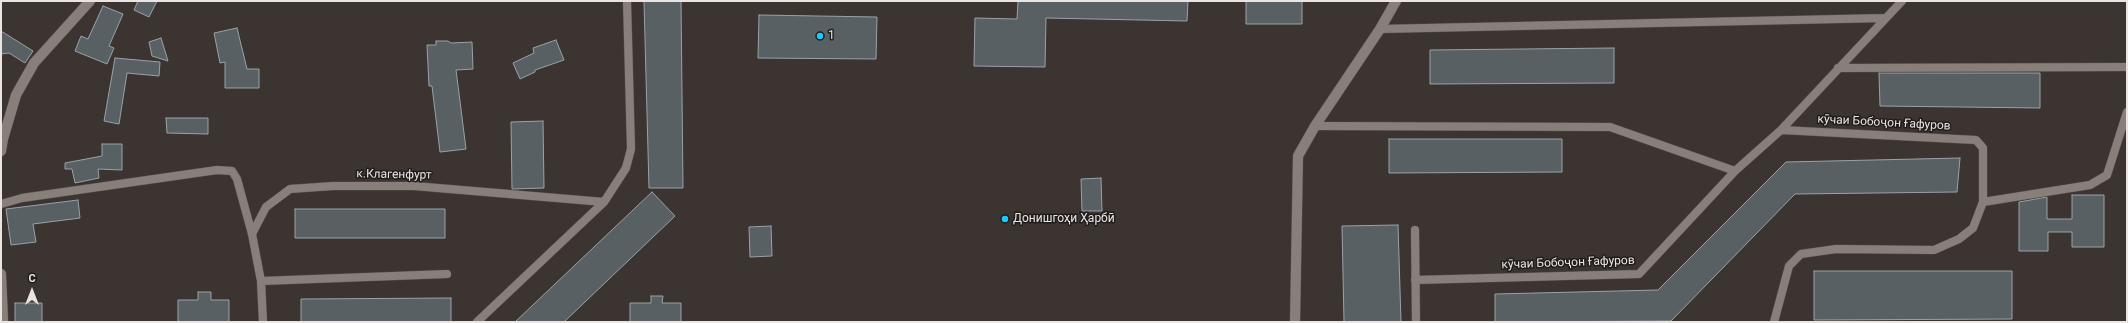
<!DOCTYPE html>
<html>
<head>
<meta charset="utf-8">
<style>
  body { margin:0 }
  #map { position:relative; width:2128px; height:323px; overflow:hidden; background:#3b3430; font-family:Roboto,sans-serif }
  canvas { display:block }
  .frame { position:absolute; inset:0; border:2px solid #eae5e3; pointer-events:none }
  .north { position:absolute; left:12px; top:271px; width:40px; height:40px; -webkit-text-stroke:3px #1f1c1b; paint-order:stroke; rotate:0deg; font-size:11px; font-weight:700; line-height:16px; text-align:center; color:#eae5e3 }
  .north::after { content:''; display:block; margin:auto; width:14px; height:18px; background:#eae5e3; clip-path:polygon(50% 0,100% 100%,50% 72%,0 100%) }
</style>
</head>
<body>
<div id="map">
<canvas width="2128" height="323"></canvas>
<div class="frame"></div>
<div class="north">С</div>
</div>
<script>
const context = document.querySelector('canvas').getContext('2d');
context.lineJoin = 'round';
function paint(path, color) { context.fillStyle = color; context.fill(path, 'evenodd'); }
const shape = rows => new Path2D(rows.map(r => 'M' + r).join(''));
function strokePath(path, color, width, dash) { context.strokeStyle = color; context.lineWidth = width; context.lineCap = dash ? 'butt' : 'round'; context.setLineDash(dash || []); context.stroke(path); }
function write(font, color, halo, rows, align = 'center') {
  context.font = font + ' Roboto,sans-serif'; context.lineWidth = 3; context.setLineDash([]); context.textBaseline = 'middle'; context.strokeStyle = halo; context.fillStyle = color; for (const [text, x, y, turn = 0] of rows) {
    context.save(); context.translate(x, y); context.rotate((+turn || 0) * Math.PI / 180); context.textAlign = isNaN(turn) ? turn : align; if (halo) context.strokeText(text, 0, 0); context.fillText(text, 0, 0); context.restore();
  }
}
const building = shape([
  [138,1,157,1,149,17,134,10,138,1],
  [644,1,681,1,683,188,649,188,644,1],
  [1018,1,1188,1,1187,21,1046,18,1045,67,974,66,975,18,1017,19,1018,1],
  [1246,1,1302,1,1302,24,1246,24,1246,1],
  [103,6,123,14,109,46,114,48,107,64,75,51,81,36,88,39,103,6],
  [759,15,877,17,876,59,758,58,759,15],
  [237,28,247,69,259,69,259,88,225,88,225,62,220,63,214,33,237,28],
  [1,31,33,51,25,63,9,53,1,54,1,31],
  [161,38,168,61,152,56,149,42,161,38],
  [556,40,564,60,535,70,535,72,520,79,513,63,534,53,533,48,556,40],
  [436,41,448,41,451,43,472,42,473,69,456,70,466,149,440,152,432,86,429,86,427,45,436,45,436,41],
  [1614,48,1614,83,1430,84,1430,50,1614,48],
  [115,58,160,62,159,76,127,73,119,124,104,121,115,58],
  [1879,73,2040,73,2040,108,1880,106,1879,73],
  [166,118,208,118,208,134,167,133,166,118],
  [543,121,544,188,512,189,511,122,543,121],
  [1389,139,1562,139,1562,172,1389,173,1389,139],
  [102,144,122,144,122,170,98,169,99,178,75,183,72,169,65,169,65,163,102,156,102,144],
  [1960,158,1957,192,1795,194,1671,321,1495,322,1495,294,1658,290,1786,162,1960,158],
  [1101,178,1102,211,1082,211,1081,179,1101,178],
  [652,192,675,216,564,322,515,322,652,192],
  [2072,195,2104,195,2104,247,2072,247,2072,232,2048,232,2048,251,2019,251,2019,202,2047,197,2047,219,2072,219,2072,195],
  [78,200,80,218,33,224,36,242,11,245,6,209,78,200],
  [295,209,445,209,445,238,295,238,295,209],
  [1398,225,1401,322,1344,322,1342,226,1398,225],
  [771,226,772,256,750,257,749,227,771,226],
  [1814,271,2012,271,2012,319,1814,320,1814,271],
  [198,292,211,292,211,300,229,300,229,322,178,322,178,300,198,300,198,292],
  [651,296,663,296,662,303,681,303,681,322,630,322,630,303,651,303,651,296],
  [451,298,451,322,301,322,301,299,451,298],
  [15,303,42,303,42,322,15,322,15,303]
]);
paint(building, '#586064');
strokePath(building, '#99a3a7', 1);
const service = shape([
  [1380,29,1885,18],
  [1838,68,2127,67],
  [1315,126,1610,127,1735,171],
  [1781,130,1902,1],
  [1983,202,2090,185,2107,175,2127,112],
  [1,204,22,198,217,170,232,171,237,179,252,234,261,281,263,322],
  [1415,230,1416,322],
  [252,234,266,207,290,189,333,186,414,186,604,202],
  [1415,280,1639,274,1735,171,1781,130,1976,140,1983,148,1983,202,1973,228,1959,239,1934,250,1836,249,1801,254,1789,266,1774,322],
  [261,281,447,274],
  [477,322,604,202,626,168,631,149,627,1]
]);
const minor = shape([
  [1,151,3,139,16,95,34,63,90,1],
  [1,274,3,320],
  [1295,322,1298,156,1315,126,1380,29,1396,1]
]);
const tertiary = shape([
  [1,320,3,322]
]);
strokePath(service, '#56504d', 9);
strokePath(minor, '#56504d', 11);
strokePath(tertiary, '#56504d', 11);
strokePath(service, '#887f7b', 8);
strokePath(minor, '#887f7b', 10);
strokePath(tertiary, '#887f7b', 10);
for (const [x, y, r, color] of [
  [820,36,4,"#1bc9fc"],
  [1005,219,4,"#1bc9fc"]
]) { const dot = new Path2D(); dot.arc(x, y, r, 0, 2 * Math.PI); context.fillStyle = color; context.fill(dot); strokePath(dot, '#1f1c1b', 1.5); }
write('12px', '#eae5e3', '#1f1c1b', [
  ["1",828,36],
  ["Донишгоҳи Ҳарбӣ",1013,219]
], 'left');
write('12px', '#eae5e3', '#1f1c1b', [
  ["кӯчаи Бобоҷон Ғафуров",1884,123,3],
  ["к.Клагенфурт",394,175,1],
  ["кӯчаи Бобоҷон Ғафуров",1568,263,-2]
]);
</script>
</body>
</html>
